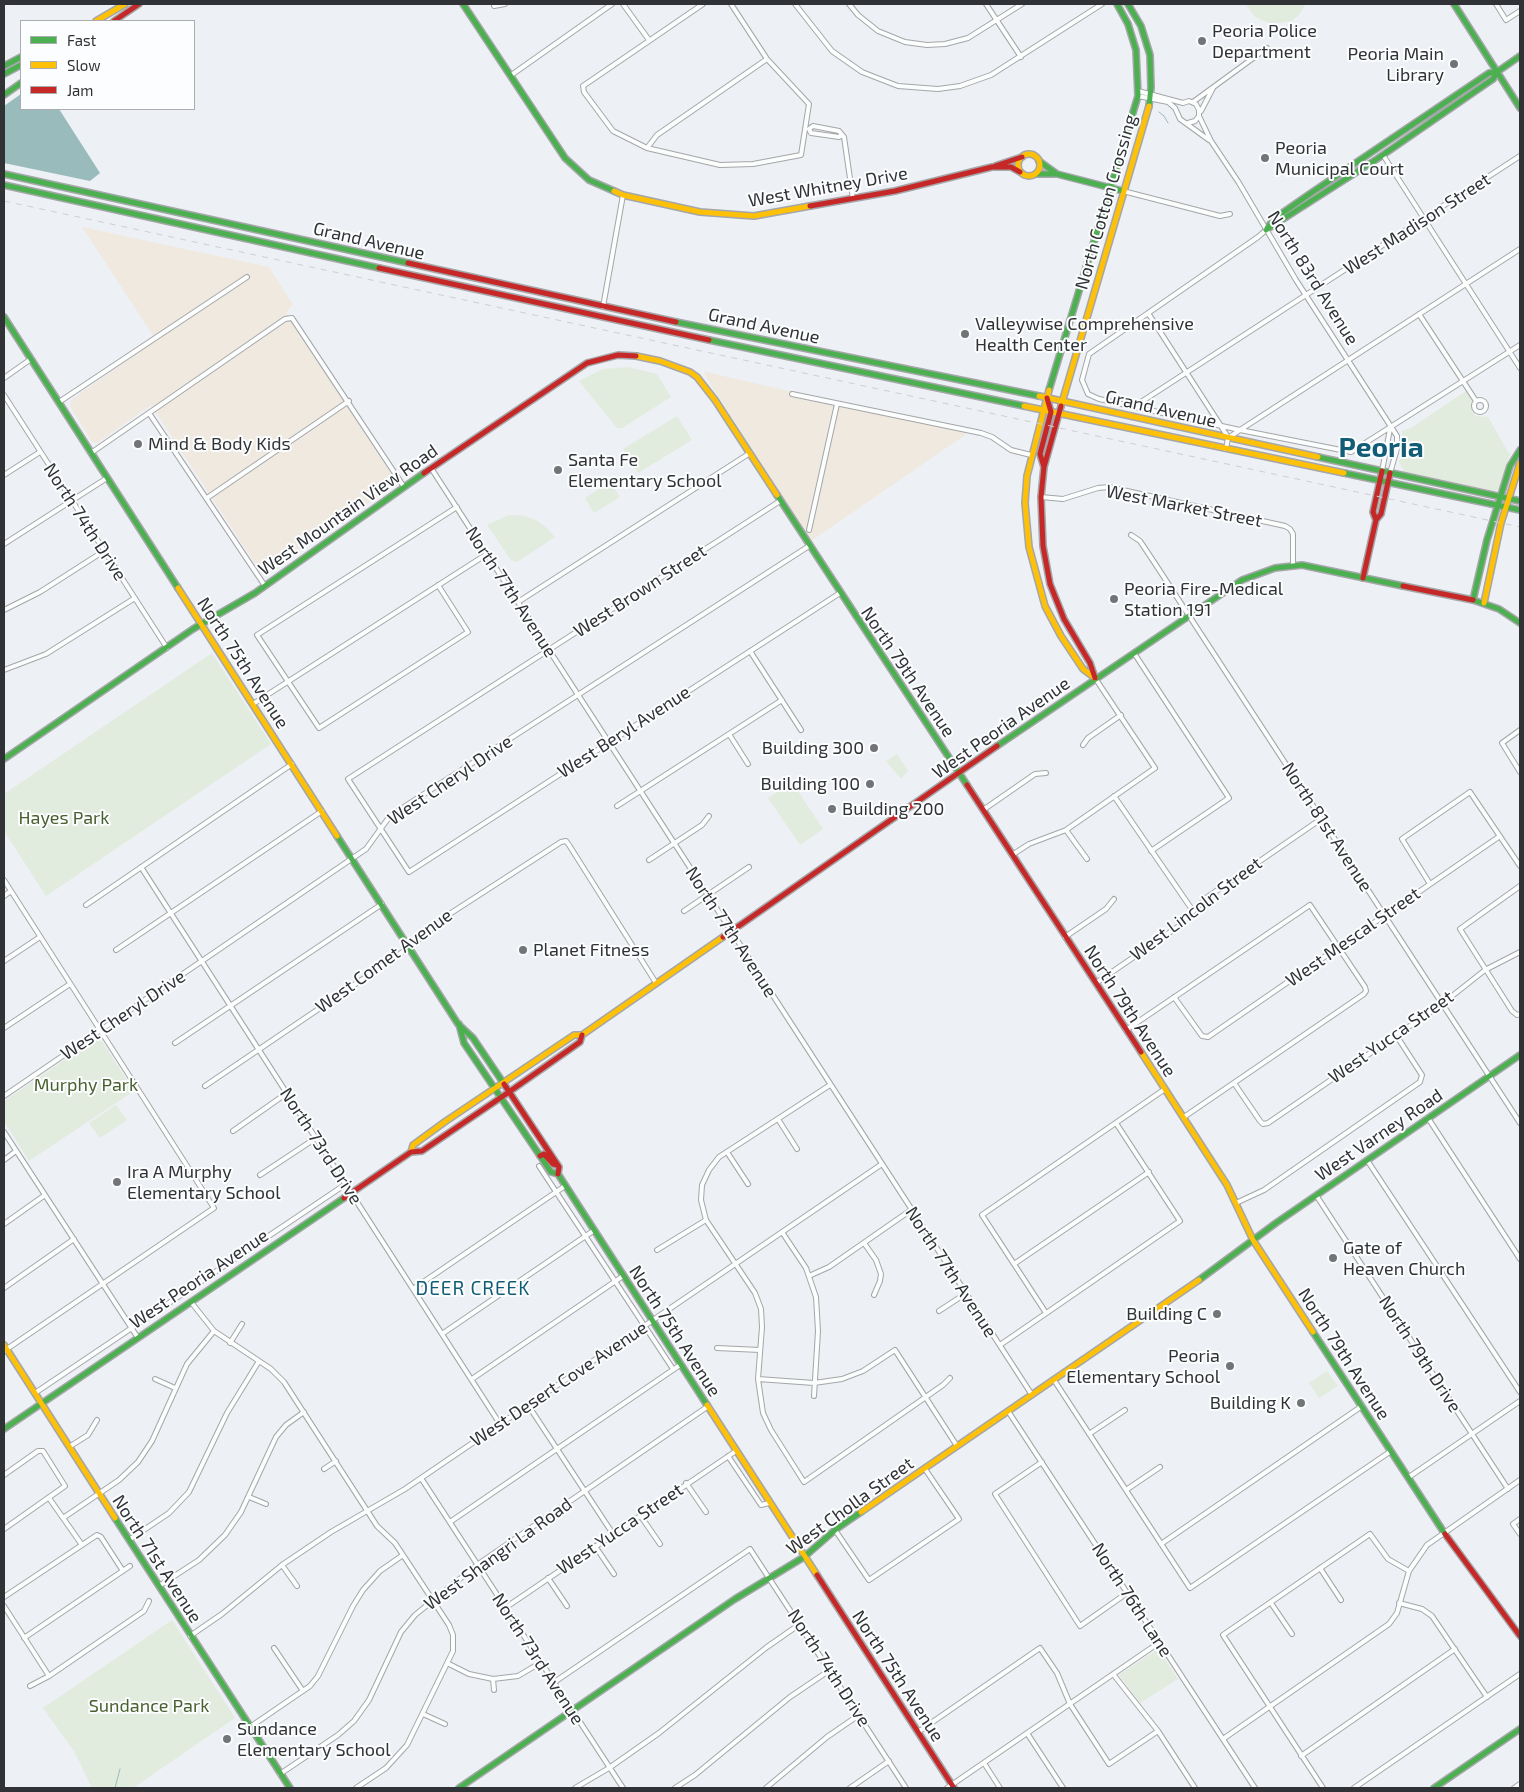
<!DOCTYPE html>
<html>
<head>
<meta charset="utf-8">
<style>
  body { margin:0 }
  #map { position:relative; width:1524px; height:1792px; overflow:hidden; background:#edf0f4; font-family:"Exo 2",sans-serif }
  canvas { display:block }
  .frame { position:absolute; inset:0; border:5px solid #303235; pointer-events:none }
  .legend { position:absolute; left:20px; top:20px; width:175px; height:90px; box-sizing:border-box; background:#fcfdfe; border:1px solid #aaacae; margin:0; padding:6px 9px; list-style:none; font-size:15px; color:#303235 }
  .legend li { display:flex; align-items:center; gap:10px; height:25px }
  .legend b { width:25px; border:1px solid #aaacae }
</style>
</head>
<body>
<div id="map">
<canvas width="1524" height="1792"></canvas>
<div class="frame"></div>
<ul class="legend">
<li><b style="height:6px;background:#4caf50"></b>Fast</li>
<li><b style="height:6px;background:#ffc107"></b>Slow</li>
<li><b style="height:6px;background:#c62828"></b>Jam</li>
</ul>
</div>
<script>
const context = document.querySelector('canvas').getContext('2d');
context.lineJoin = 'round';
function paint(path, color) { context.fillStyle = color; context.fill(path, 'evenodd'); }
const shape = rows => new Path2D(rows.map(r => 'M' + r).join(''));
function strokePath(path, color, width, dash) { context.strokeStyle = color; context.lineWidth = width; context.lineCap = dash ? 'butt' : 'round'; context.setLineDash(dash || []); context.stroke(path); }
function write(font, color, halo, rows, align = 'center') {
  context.font = font + ' "Exo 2",sans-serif'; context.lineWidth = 4; context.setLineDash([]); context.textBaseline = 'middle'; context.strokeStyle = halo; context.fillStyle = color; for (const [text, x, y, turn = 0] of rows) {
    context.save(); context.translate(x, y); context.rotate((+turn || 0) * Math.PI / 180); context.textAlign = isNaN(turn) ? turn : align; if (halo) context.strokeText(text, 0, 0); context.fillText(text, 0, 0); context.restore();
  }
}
paint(shape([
  [82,227,269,267,293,305,286,312,395,480,394,486,262,574,151,405,97,443,92,442,70,406,71,400,156,340],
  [706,372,793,392,967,428,965,435,811,541,710,383,704,373]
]), '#efe9e0');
paint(shape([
  [1245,4,1306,4,1299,15,1291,21,1271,24,1255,17],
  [628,367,657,374,671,397,622,428,617,428,579,381,603,369],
  [1466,391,1472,401,1475,416,1488,417,1510,455,1498,490,1493,491,1405,473,1399,462,1403,450,1402,431,1411,428],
  [677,416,692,440,638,473,623,449],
  [610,482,620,497,594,513,585,498],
  [509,515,524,516,536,520,547,528,555,537,517,562,511,560,487,525],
  [212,653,271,744,46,896,4,831,4,794],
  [897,754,908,771,901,779,886,761],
  [792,782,823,829,800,845,768,798],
  [97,1038,101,1040,134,1091,29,1161,4,1121,4,1101],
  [116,1105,127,1120,100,1138,89,1123],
  [1327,1371,1338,1386,1319,1398,1309,1383],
  [172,1620,235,1718,133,1788,92,1788,74,1751,43,1708],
  [1158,1649,1178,1679,1140,1703,1119,1675]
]), '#e2ecde');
paint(shape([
  [21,94,21,109,59,109,100,173,90,181,4,163,4,106]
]), '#9bb');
strokePath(shape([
  [1159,112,1164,116,1168,123],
  [115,1788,120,1769]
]), '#9bb', 1);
const street = shape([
  [623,4,649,40],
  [703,4,583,86,584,92,613,131,647,148,720,165,753,164,801,155,809,104,767,59,731,4],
  [795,4,832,51,862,72,898,86,938,89,960,86,991,75,1102,4],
  [849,4,858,15,878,31,905,42,927,45,945,44,968,38,1022,4],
  [986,4,1021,57],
  [1496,4,1506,20,1520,11],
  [494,6,505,4],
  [510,76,612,4],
  [1138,91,1183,103,1189,101,1196,104,1199,110,1199,116,1195,121,1188,123],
  [1138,96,1168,102,1175,108,1180,119,1209,140],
  [1193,102,1267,48],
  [1201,111,1213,88],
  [1199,116,1211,141,1239,183,1296,280,1397,436,1397,449,1390,473],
  [842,135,839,137,811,133,809,129,813,126,839,131,844,137,853,199],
  [647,148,657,135,767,59],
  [1383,155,1520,368],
  [1123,191,1220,216,1230,214],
  [1266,230,1258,237,1089,354,1082,380,1088,394,1099,399,1240,430,1351,452,1520,345],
  [603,307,623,195],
  [1148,313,1228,437],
  [1419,314,1476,401],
  [4,378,31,359],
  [792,394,981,433,992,437,1011,450,1031,455],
  [4,395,167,648],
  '1474 406a6 6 0 1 1 12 0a6 6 0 1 1-12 0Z',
  [59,402,247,277],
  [1140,407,1141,402,1520,156],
  [149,413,265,586],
  [1226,449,1228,438,1240,430,1520,249],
  [91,453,285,319,292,318,404,487],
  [431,468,1032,1395],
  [1382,471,1390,429],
  [4,475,40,452],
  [1041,497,1063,499,1098,488,1109,487,1285,526,1290,529,1293,534,1293,566],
  [207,498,349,401],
  [780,501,348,779,409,872,840,593],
  [809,530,837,404],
  [1131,535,1140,541,1154,562,1520,1123],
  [4,544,107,478],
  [438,585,468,632,319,728,257,635,457,507],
  [518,602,750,453],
  [4,610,40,592,104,551],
  [750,651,801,730],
  [1134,653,1229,798,1151,851],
  [4,670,46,654,135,598],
  [253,704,487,554],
  [1520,730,1502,743,1520,772],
  [729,734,748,764],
  [1083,745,1088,738,1121,715],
  [1114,796,1193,911],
  [617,806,782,700],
  [983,810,1035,774,1046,773],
  [1066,830,1087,859],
  [1012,855,1029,844,1066,830,1155,768,1095,678],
  [649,860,702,825,709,816],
  [141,867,500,1424],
  [4,880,214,1208,4,1351],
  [1430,884,1402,839,1470,792,1520,866],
  [1520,886,1460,929,1512,1011,1517,1015,1520,1014],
  [4,896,11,891],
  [86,905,292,764],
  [684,911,749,867],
  [1065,937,1106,909,1114,899],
  [116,950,322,811],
  [4,961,40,937],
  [1096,983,1179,926,1206,898,1321,819],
  [1174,997,1202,1036,1208,1037,1500,836],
  [4,1028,70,984],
  [1126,1030,1310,905,1365,987,1366,991,1364,994,1184,1117],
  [175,1043,382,904],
  [1234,1083,1260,1121,1263,1124,1268,1123,1442,1004,1485,970,1520,952],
  [830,1085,719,1157,709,1170,702,1185,701,1200,706,1220,755,1293,761,1309,762,1327,758,1379,763,1413,771,1430,804,1482,943,1385,950,1378],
  [205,1086,410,947,448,915,561,842,566,841,569,845,656,983],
  [4,1096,366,849,390,816,809,546],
  [1428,1118,1520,1259],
  [778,1119,797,1149],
  [233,1131,287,1093],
  [4,1132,138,1338],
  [727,1152,748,1184],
  [4,1160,16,1151],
  [1367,1160,1520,1392],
  [539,1166,673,1369],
  [260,1175,316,1138],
  [1316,1195,1508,1489],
  [1236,1203,1264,1190,1420,1082,1422,1075,1396,1035],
  [4,1224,45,1195],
  [782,1232,806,1268,816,1297,818,1331,814,1396],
  [864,1243,876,1260,881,1274,880,1281,874,1295],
  [657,1250,706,1220],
  [1014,1264,1149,1172],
  [809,1276,829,1267,911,1210],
  [4,1288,74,1239],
  [413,1289,565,1186],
  [191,1302,214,1331,271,1369,284,1382,377,1526,395,1543,403,1555,449,1625,453,1635,453,1651,407,1745,386,1768,356,1788],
  [939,1311,965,1294],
  [1046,1313,982,1215,1165,1089],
  [442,1334,593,1231],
  [230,1343,242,1324],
  [1000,1345,1180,1221,1116,1123],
  [717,1348,760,1350],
  [155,1379,175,1388],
  [472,1379,623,1276],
  [758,1379,814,1383,842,1379,863,1371,895,1350,957,1446],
  [1054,1380,1190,1588,1391,1451],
  [35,1393,346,1184],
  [528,1405,613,1534],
  [1008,1411,1255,1788],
  [1089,1434,1125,1410],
  [69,1447,88,1435,97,1420],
  [728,1456,761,1505,769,1503],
  [1042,1462,995,1494,1080,1626,1127,1593],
  [324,1469,336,1461],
  [4,1475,38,1451,43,1451,65,1486,4,1529],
  [1409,1477,1520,1401],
  [421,1478,623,1788],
  [686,1483,706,1512],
  [1126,1490,1160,1467],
  [249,1497,266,1504],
  [49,1498,82,1545],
  [640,1515,660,1544],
  [63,1518,119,1480,138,1462,152,1441,187,1364,214,1331],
  [1520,1519,1513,1524,1520,1534],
  [450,1522,680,1365],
  [835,1530,869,1580,959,1519,925,1469],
  [129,1540,169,1513,189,1492,227,1413,259,1361],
  [1161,1544,1362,1406],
  [595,1546,614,1574],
  [282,1565,297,1586],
  [1320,1568,1341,1600],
  [548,1578,567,1606],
  [159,1586,199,1560,225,1535,241,1512,276,1437,286,1425,304,1412],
  [4,1597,97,1535,101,1537,123,1571],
  [1271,1603,1292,1634],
  [1399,1603,1422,1609,1432,1616,1487,1697],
  [4,1606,49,1676],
  [505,1608,736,1451],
  [190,1636,222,1614,282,1565,331,1532,405,1489,882,1164],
  [24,1638,130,1566],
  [274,1648,303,1691],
  [447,1663,469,1674,493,1679,518,1676,540,1663],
  [1113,1674,1158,1731,1195,1788],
  [493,1679,494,1690],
  [553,1683,750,1549,906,1788],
  [30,1686,49,1676,144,1611,149,1601],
  [423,1714,445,1724],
  [250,1727,310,1686,318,1676,353,1606,363,1590,380,1571,403,1555],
  [918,1732,1040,1648,1057,1673,1070,1704,1109,1764,1158,1731],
  [1027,1733,1063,1788],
  [1223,1739,1389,1624,1397,1613,1409,1571,1427,1545,1520,1480],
  [1301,1756,1455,1649],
  [984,1763,1000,1788],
  [280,1774,338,1735,354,1721,369,1700,401,1632,415,1615,477,1565,707,1407],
  [575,1788,609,1768,659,1733,767,1647,800,1624],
  [675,1788,695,1775,790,1697,830,1670],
  [766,1788,827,1737,859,1715],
  [850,1788,889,1761],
  [947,1788,1160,1642],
  [1323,1788,1223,1635,1370,1534,1388,1559,1409,1571],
  [1354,1788,1520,1674],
  [1514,1788,1520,1784]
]);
const fast = shape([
  [463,4,565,158,589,180,614,191],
  [1128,4,1141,26,1150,55,1151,87,1149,106],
  [1454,4,1520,108],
  [4,66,21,57],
  [4,74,21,65],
  [4,95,21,83],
  [1039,161,1057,174,1123,191],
  [4,174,408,263],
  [1036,174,1057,174],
  [4,185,379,268],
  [1267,228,1275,218,1311,193,1489,73,1497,72],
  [1266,230,1377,159,1493,79,1497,72,1520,56],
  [4,317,178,588],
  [676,322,1039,396],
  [709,340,1024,406],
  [1049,390,1138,96,1136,50,1128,24,1117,4],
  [1520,450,1510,466,1487,540,1473,600,1499,609,1520,623],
  [1318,457,1520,501],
  [1344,473,1520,510],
  [777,495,967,785],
  [997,746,1242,580,1275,568,1302,565,1403,586],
  [4,759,193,629,255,593,424,473],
  [337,836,458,1024,473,1038,504,1084],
  [459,1024,464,1043,551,1172,558,1174,707,1405],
  [1199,1280,1276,1223,1520,1055],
  [1313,1332,1445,1534],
  [4,1429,344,1198],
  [115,1518,290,1788],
  [459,1788,735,1599,804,1557,835,1530,861,1512],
  [1434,1788,1520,1729]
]);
const slow = shape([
  [96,21,125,4],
  '1018 165a11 11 0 1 1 22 0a11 11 0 1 1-22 0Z',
  [614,191,623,195,700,212,754,216,810,206],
  [636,356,660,361,690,372,697,377,715,400,777,495],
  [1049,390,1027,476,1025,503,1029,547,1045,606,1061,636,1083,669,1095,678],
  [1039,396,1318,457],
  [1024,406,1344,473],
  [1061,406,1149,106],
  [178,588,337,836],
  [1484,603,1501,523,1520,463],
  [1141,1052,1227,1185,1253,1240,1313,1332],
  [411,1152,413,1145,446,1121,574,1035,582,1035,723,937],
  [4,1345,115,1518],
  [707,1405,817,1575],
  [861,1512,1199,1280]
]);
const jam = shape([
  [114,21,139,4],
  [995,166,1022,157],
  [810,206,895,191,992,167,1011,167,1020,172],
  [408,263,676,322],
  [379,268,709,340],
  [1061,406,1044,467,1041,497,1043,546,1050,584,1064,619,1090,663,1095,678],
  [1044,467,1040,454,1051,412,1047,398],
  [424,473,587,363,618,355,636,356],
  [1376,520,1373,512,1382,471],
  [1363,578,1376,520,1381,514,1390,473],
  [1403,586,1473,600],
  [967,785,1141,1052],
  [723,937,997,746],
  [504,1084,559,1167,558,1174],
  [540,1156,544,1154,553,1164,557,1165],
  [344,1198,411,1152,422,1151,509,1092,580,1042,582,1035],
  [1445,1534,1520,1636],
  [817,1575,954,1788]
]);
strokePath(street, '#a4a6a9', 6);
strokePath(fast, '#a4a6a9', 8);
strokePath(slow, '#a4a6a9', 8);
strokePath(jam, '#a4a6a9', 8);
strokePath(street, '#fcfdfd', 4);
strokePath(fast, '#4caf50', 5);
strokePath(slow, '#ffc107', 5);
strokePath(jam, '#c62828', 5);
strokePath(shape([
  [4,201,1520,527]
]), '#cecfcf', 1, [6, 6]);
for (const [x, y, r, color] of [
  [1202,41,5,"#727478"],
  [1454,64,5,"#727478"],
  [1265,158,5,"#727478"],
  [965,334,5,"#727478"],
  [138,444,5,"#727478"],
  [558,470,5,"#727478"],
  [1114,599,5,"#727478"],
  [874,748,5,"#727478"],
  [870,784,5,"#727478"],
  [832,809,5,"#727478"],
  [523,950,5,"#727478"],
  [117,1182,5,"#727478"],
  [1333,1258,5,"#727478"],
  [1217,1314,5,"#727478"],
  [1230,1366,5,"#727478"],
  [1301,1403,5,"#727478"],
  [227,1739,5,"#727478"]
]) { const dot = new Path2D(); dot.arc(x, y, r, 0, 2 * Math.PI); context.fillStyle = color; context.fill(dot); strokePath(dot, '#fcfdfe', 2); }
write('18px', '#303235', '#fcfdfe', [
  ["Peoria Police",1212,31],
  ["Department",1212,52],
  ["Peoria Main",1444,54,"right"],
  ["Library",1444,75,"right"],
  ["Peoria",1275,148],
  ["Municipal Court",1275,169],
  ["Valleywise Comprehensive",975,324],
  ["Health Center",975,345],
  ["Mind & Body Kids",148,444],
  ["Santa Fe",568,460],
  ["Elementary School",568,481],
  ["Peoria Fire-Medical",1124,589],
  ["Station 191",1124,610],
  ["Building 300",864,748,"right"],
  ["Building 100",860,784,"right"],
  ["Building 200",842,809],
  ["Planet Fitness",533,950],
  ["Ira A Murphy",127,1172],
  ["Elementary School",127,1193],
  ["Gate of",1343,1248],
  ["Heaven Church",1343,1269],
  ["Building C",1207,1314,"right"],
  ["Peoria",1220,1356,"right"],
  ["Elementary School",1220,1377,"right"],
  ["Building K",1291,1403,"right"],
  ["Sundance",237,1729],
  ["Elementary School",237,1750]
], 'left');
write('18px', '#303235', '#fcfdfe', [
  ["West Whitney Drive",828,187,-10],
  ["North Cotton Crossing",1106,202,-74],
  ["West Madison Street",1417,224,-33],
  ["Grand Avenue",369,241,13],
  ["North 83rd Avenue",1313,278,58],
  ["Grand Avenue",764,326,12],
  ["Grand Avenue",1161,409,13],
  ["West Market Street",1184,506,11],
  ["West Mountain View Road",348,510,-35],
  ["North 74th Drive",85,522,57],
  ["West Brown Street",640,591,-33],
  ["North 77th Avenue",511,592,57],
  ["North 75th Avenue",243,663,57],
  ["North 79th Avenue",908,672,56],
  ["West Peoria Avenue",1001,728,-35],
  ["West Beryl Avenue",624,732,-33],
  ["West Cheryl Drive",450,780,-34],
  ["North 81st Avenue",1327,827,57],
  ["West Lincoln Street",1196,909,-37],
  ["North 77th Avenue",731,932,57],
  ["West Mescal Street",1353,937,-35],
  ["West Comet Avenue",384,961,-36],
  ["North 79th Avenue",1130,1011,57],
  ["West Cheryl Drive",123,1015,-34],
  ["West Yucca Street",1391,1037,-35],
  ["West Varney Road",1379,1135,-34],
  ["North 73rd Drive",321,1146,57],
  ["North 77th Avenue",951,1272,57],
  ["West Peoria Avenue",199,1279,-34],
  ["North 75th Avenue",675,1331,57],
  ["North 79th Avenue",1344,1354,57],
  ["North 79th Drive",1420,1354,57],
  ["West Desert Cove Avenue",559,1384,-34],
  ["West Cholla Street",850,1506,-36],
  ["West Yucca Street",620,1529,-34],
  ["West Shangri La Road",498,1554,-36],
  ["North 71st Avenue",157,1559,57],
  ["North 76th Lane",1132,1600,57],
  ["North 73rd Avenue",538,1659,57],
  ["North 74th Drive",829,1668,57],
  ["North 75th Avenue",898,1676,57]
]);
write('18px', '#48602e', '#fcfdfe', [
  ["Hayes Park",64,818],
  ["Murphy Park",86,1085],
  ["Sundance Park",149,1706]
]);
context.letterSpacing = '1px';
write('19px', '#125c76', '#fcfdfe', [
  ["DEER CREEK",473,1289]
]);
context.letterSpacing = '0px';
write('bold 28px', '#125c76', '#fcfdfe', [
  ["Peoria",1381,448]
]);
</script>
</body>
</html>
